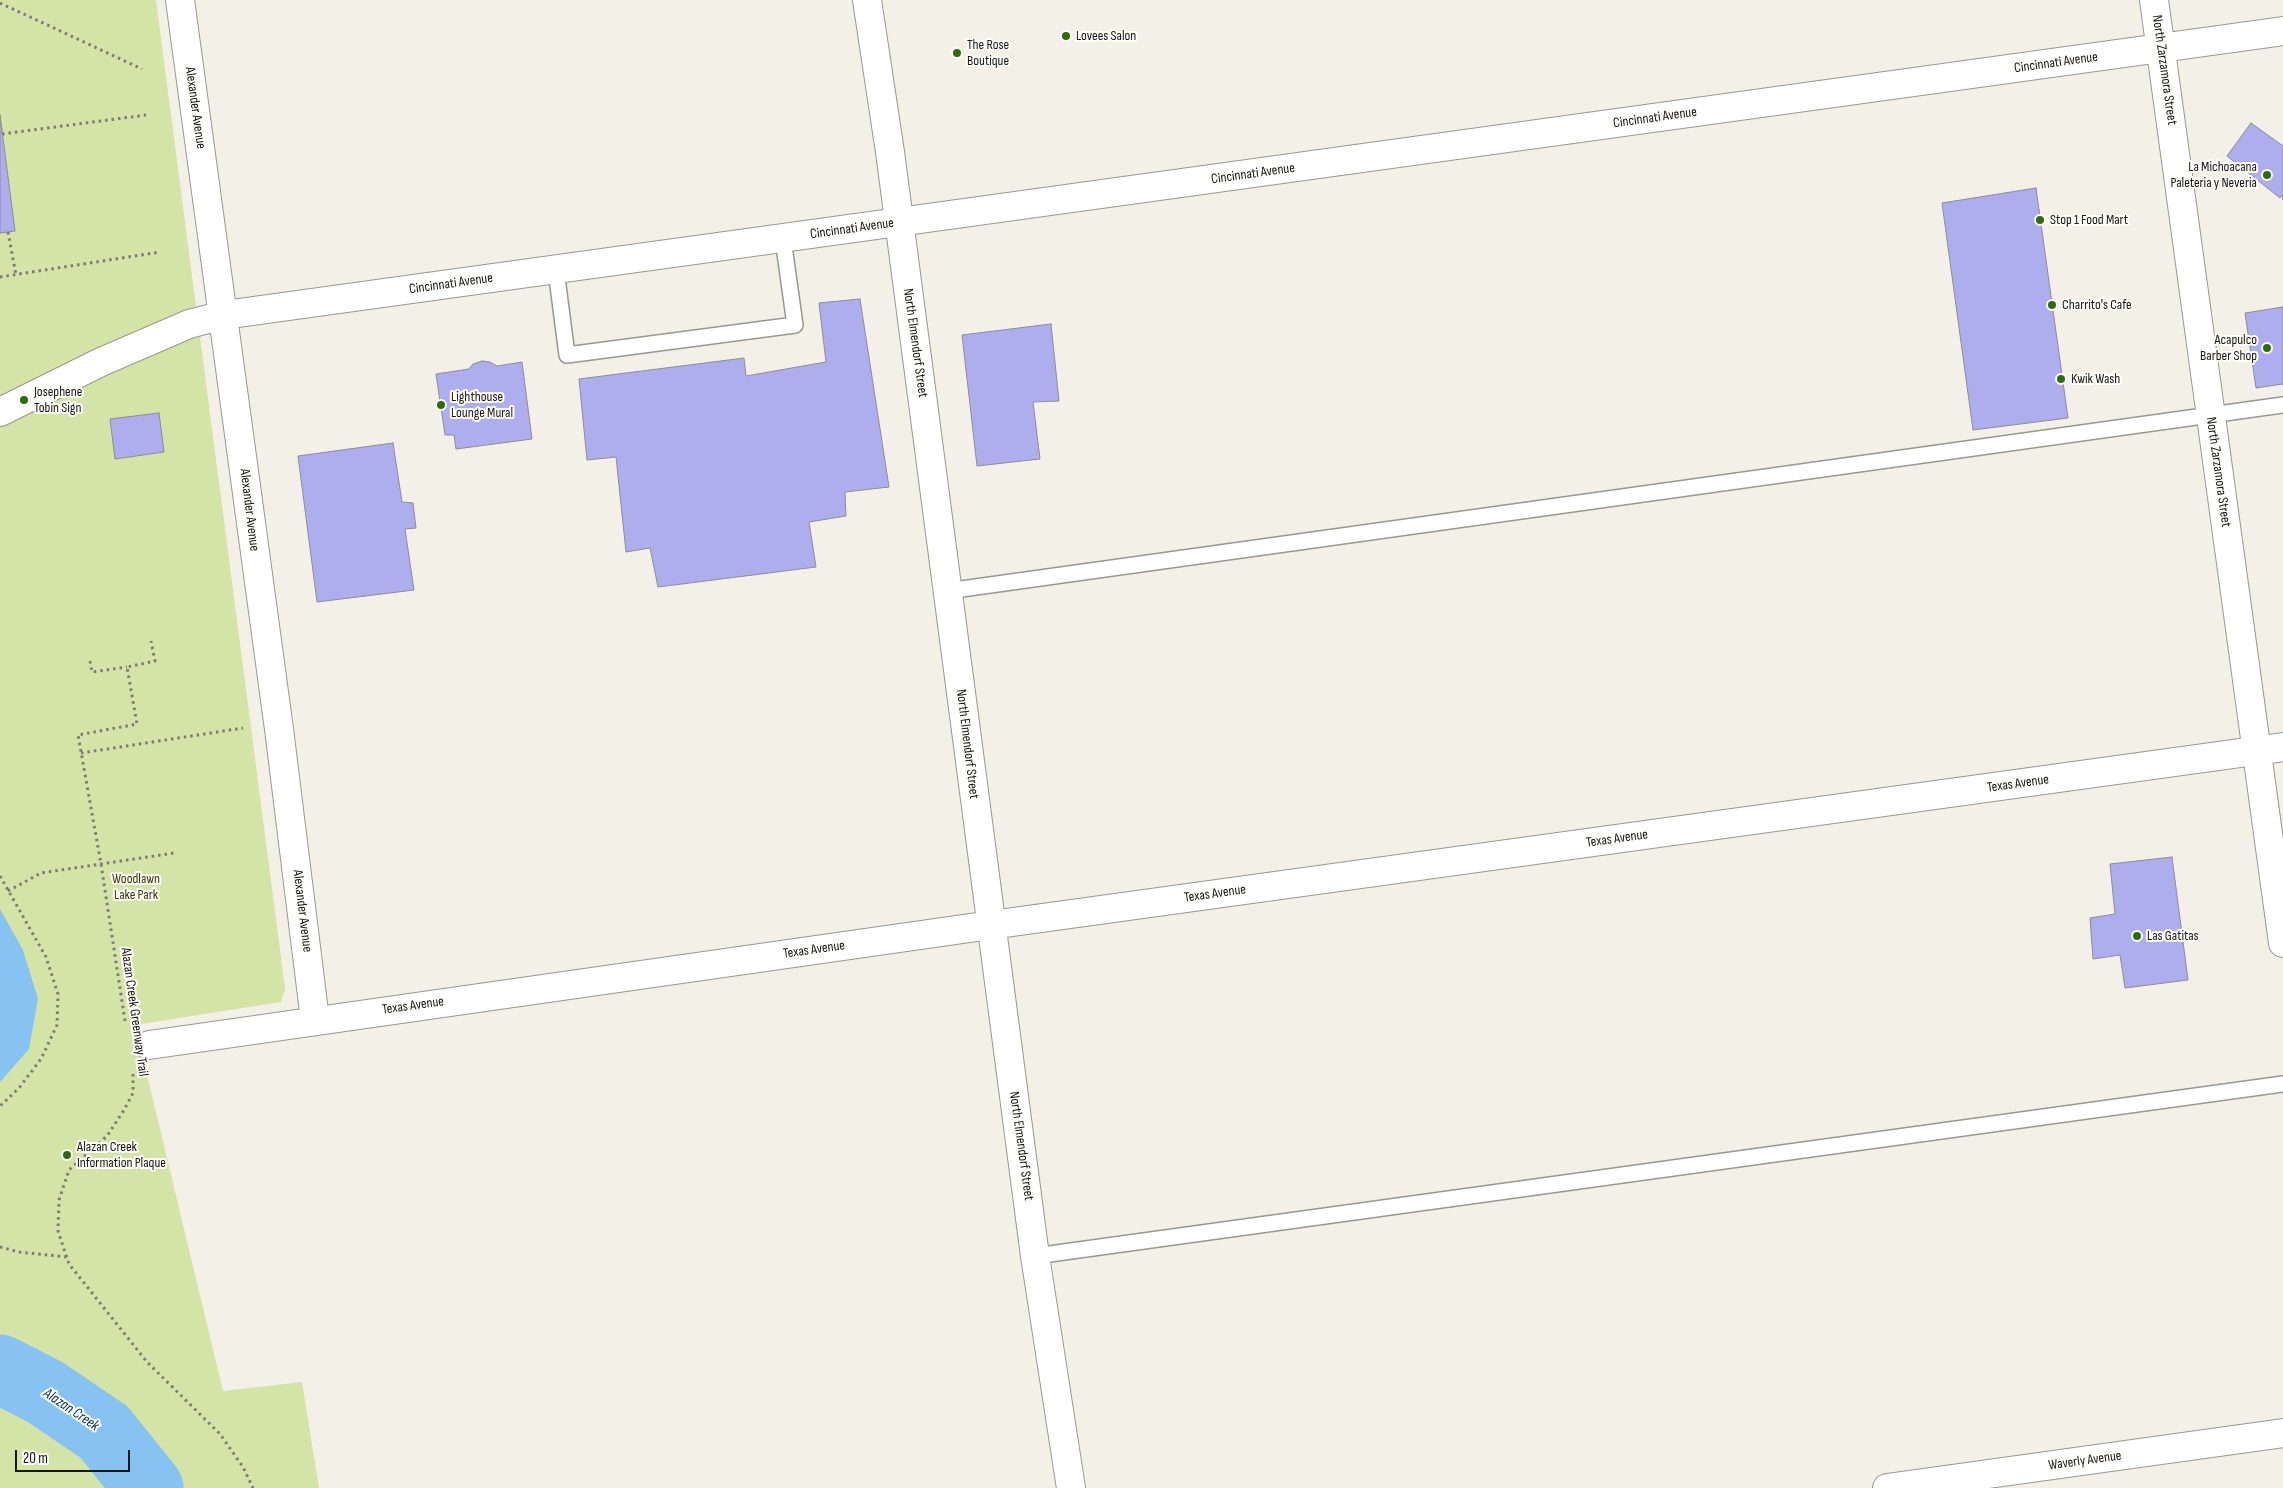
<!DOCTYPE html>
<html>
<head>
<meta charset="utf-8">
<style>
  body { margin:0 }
  #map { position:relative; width:2283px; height:1488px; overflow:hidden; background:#f3f0e7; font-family:"Sofia Sans Condensed",sans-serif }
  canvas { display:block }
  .scale { position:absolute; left:15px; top:1450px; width:115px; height:22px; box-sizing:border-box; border:2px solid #161512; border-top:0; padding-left:6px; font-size:15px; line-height:18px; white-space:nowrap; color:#161512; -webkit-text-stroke:4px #fffefa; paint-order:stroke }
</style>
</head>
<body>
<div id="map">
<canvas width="2283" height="1488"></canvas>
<div class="scale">20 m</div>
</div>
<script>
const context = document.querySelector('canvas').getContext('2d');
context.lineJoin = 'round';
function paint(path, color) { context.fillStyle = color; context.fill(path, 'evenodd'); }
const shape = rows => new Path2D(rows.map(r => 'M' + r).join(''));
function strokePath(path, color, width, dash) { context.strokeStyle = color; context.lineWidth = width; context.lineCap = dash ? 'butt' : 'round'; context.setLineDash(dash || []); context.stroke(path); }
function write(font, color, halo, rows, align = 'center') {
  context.font = font + ' "Sofia Sans Condensed",sans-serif'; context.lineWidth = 4; context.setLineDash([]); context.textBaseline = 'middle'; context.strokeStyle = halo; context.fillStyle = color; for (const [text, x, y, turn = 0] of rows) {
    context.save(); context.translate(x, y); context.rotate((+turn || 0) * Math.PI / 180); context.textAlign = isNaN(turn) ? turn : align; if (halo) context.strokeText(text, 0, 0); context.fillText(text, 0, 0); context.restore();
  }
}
paint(shape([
  [0,0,156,0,285,988,281,1002,135,1025,223,1391,302,1382,319,1488,0,1488]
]), '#d4e4a6');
paint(shape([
  [0,909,23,950,38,999,29,1049,0,1082]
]), '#86c3f2');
strokePath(shape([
  [0,1369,45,1392,104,1432,149,1488]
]), '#86c3f2', 69);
const building = shape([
  [0,115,15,231,0,233,0,115],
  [2251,123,2283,146,2283,200,2282,195,2280,198,2227,156,2251,123],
  [2036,188,2068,418,1973,430,1942,203,2036,188],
  [860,299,889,487,845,492,846,516,809,522,816,567,658,587,650,548,626,552,616,457,587,460,579,379,744,358,746,376,826,362,819,303,860,299],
  [2283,307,2283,384,2256,388,2245,313,2283,307],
  [1051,324,1059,401,1033,402,1040,459,977,466,962,335,1051,324],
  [482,361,490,362,497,366,522,362,532,439,456,449,454,435,445,435,436,374,469,369,473,364,482,361],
  [159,413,164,452,115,459,110,419,159,413],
  [393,443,402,502,413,503,416,528,405,529,414,590,317,602,298,456,393,443],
  [2172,857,2188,980,2125,988,2120,955,2093,959,2090,918,2115,914,2110,864,2172,857]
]);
paint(building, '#aeadee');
strokePath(building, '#8c8c94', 1);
const lane = shape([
  [556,270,567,355,795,325,783,239],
  [947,591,2283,405],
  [1035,1256,2283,1084]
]);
const street = shape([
  [180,0,279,729,315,1020],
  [867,0,890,152,1035,1256,1071,1488],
  [149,1045,991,925,2283,747],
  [1887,1488,2283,1433]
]);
const secondary = shape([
  [2154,0,2283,943],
  [0,412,101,362,189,324,224,315,2283,31]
]);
strokePath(lane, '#99978e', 18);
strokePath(street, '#99978e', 30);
strokePath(secondary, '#99978e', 30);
strokePath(shape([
  [0,3,142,69],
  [2,134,146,115],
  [8,232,16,275],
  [0,277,160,252],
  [90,661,92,672,127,667],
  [81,753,243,728],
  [0,876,46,957,58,994,57,1025,41,1059,19,1088,0,1106],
  [8,891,41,873,174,853],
  [125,1021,101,864,78,735,137,724,127,667,155,661,151,641],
  [133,1074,133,1093,124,1110,107,1136,69,1170,59,1200,58,1231,69,1264,147,1362,220,1434,243,1467,253,1488],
  [0,1247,19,1252,67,1257]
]), '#7d7b75', 3, [2.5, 4]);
strokePath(lane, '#fff', 15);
strokePath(street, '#fff', 28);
strokePath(secondary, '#fff', 28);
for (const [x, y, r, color] of [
  [1066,36,5,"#2b6e07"],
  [957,53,5,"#2b6e07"],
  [2267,175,5,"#2b6e07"],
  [2040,220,5,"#2b6e07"],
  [2052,305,5,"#2b6e07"],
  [2267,348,5,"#2b6e07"],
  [2061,379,5,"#2b6e07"],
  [24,400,5,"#2b6e07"],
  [441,405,5,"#2b6e07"],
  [2137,936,5,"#2b6e07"],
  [67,1155,5,"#2b6e07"]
]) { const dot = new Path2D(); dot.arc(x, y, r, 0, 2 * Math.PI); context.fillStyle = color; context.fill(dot); strokePath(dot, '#fffefa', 2); }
write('14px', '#161512', '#fffefa', [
  ["Lovees Salon",1076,36],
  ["The Rose",967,45],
  ["Boutique",967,61],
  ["La Michoacana",2257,167,"right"],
  ["Paleteria y Neveria",2257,183,"right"],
  ["Stop 1 Food Mart",2050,220],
  ["Charrito's Cafe",2062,305],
  ["Acapulco",2257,340,"right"],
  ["Barber Shop",2257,356,"right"],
  ["Kwik Wash",2071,379],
  ["Josephene",34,392],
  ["Tobin Sign",34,408],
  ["Lighthouse",451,397],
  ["Lounge Mural",451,413],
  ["Las Gatitas",2147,936],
  ["Alazan Creek",77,1147],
  ["Information Plaque",77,1163]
], 'left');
write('14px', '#161512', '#fffefa', [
  ["Cincinnati Avenue",2056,63,-8],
  ["North Zarzamora Street",2164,70,82],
  ["Alexander Avenue",195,108,82],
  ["Cincinnati Avenue",1655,118,-8],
  ["Cincinnati Avenue",1253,174,-8],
  ["Cincinnati Avenue",852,229,-8],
  ["Cincinnati Avenue",451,284,-8],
  ["North Elmendorf Street",915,343,82],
  ["North Zarzamora Street",2218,472,82],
  ["Alexander Avenue",249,510,83],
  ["North Elmendorf Street",967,744,83],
  ["Texas Avenue",2018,784,-8],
  ["Texas Avenue",1617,839,-8],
  ["Texas Avenue",1215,894,-8],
  ["Alexander Avenue",302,911,83],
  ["Texas Avenue",814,950,-8],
  ["Texas Avenue",413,1006,-8],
  ["Alazan Creek Greenway Trail",134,1012,82],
  ["North Elmendorf Street",1021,1146,82],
  ["Waverly Avenue",2085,1461,-8]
]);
write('14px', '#313a05', '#fffefa', [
  ["Woodlawn",136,879],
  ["Lake Park",136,895]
]);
write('italic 15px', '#00304e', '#fffefa', [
  ["Alazan Creek",71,1410,34]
]);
</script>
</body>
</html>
